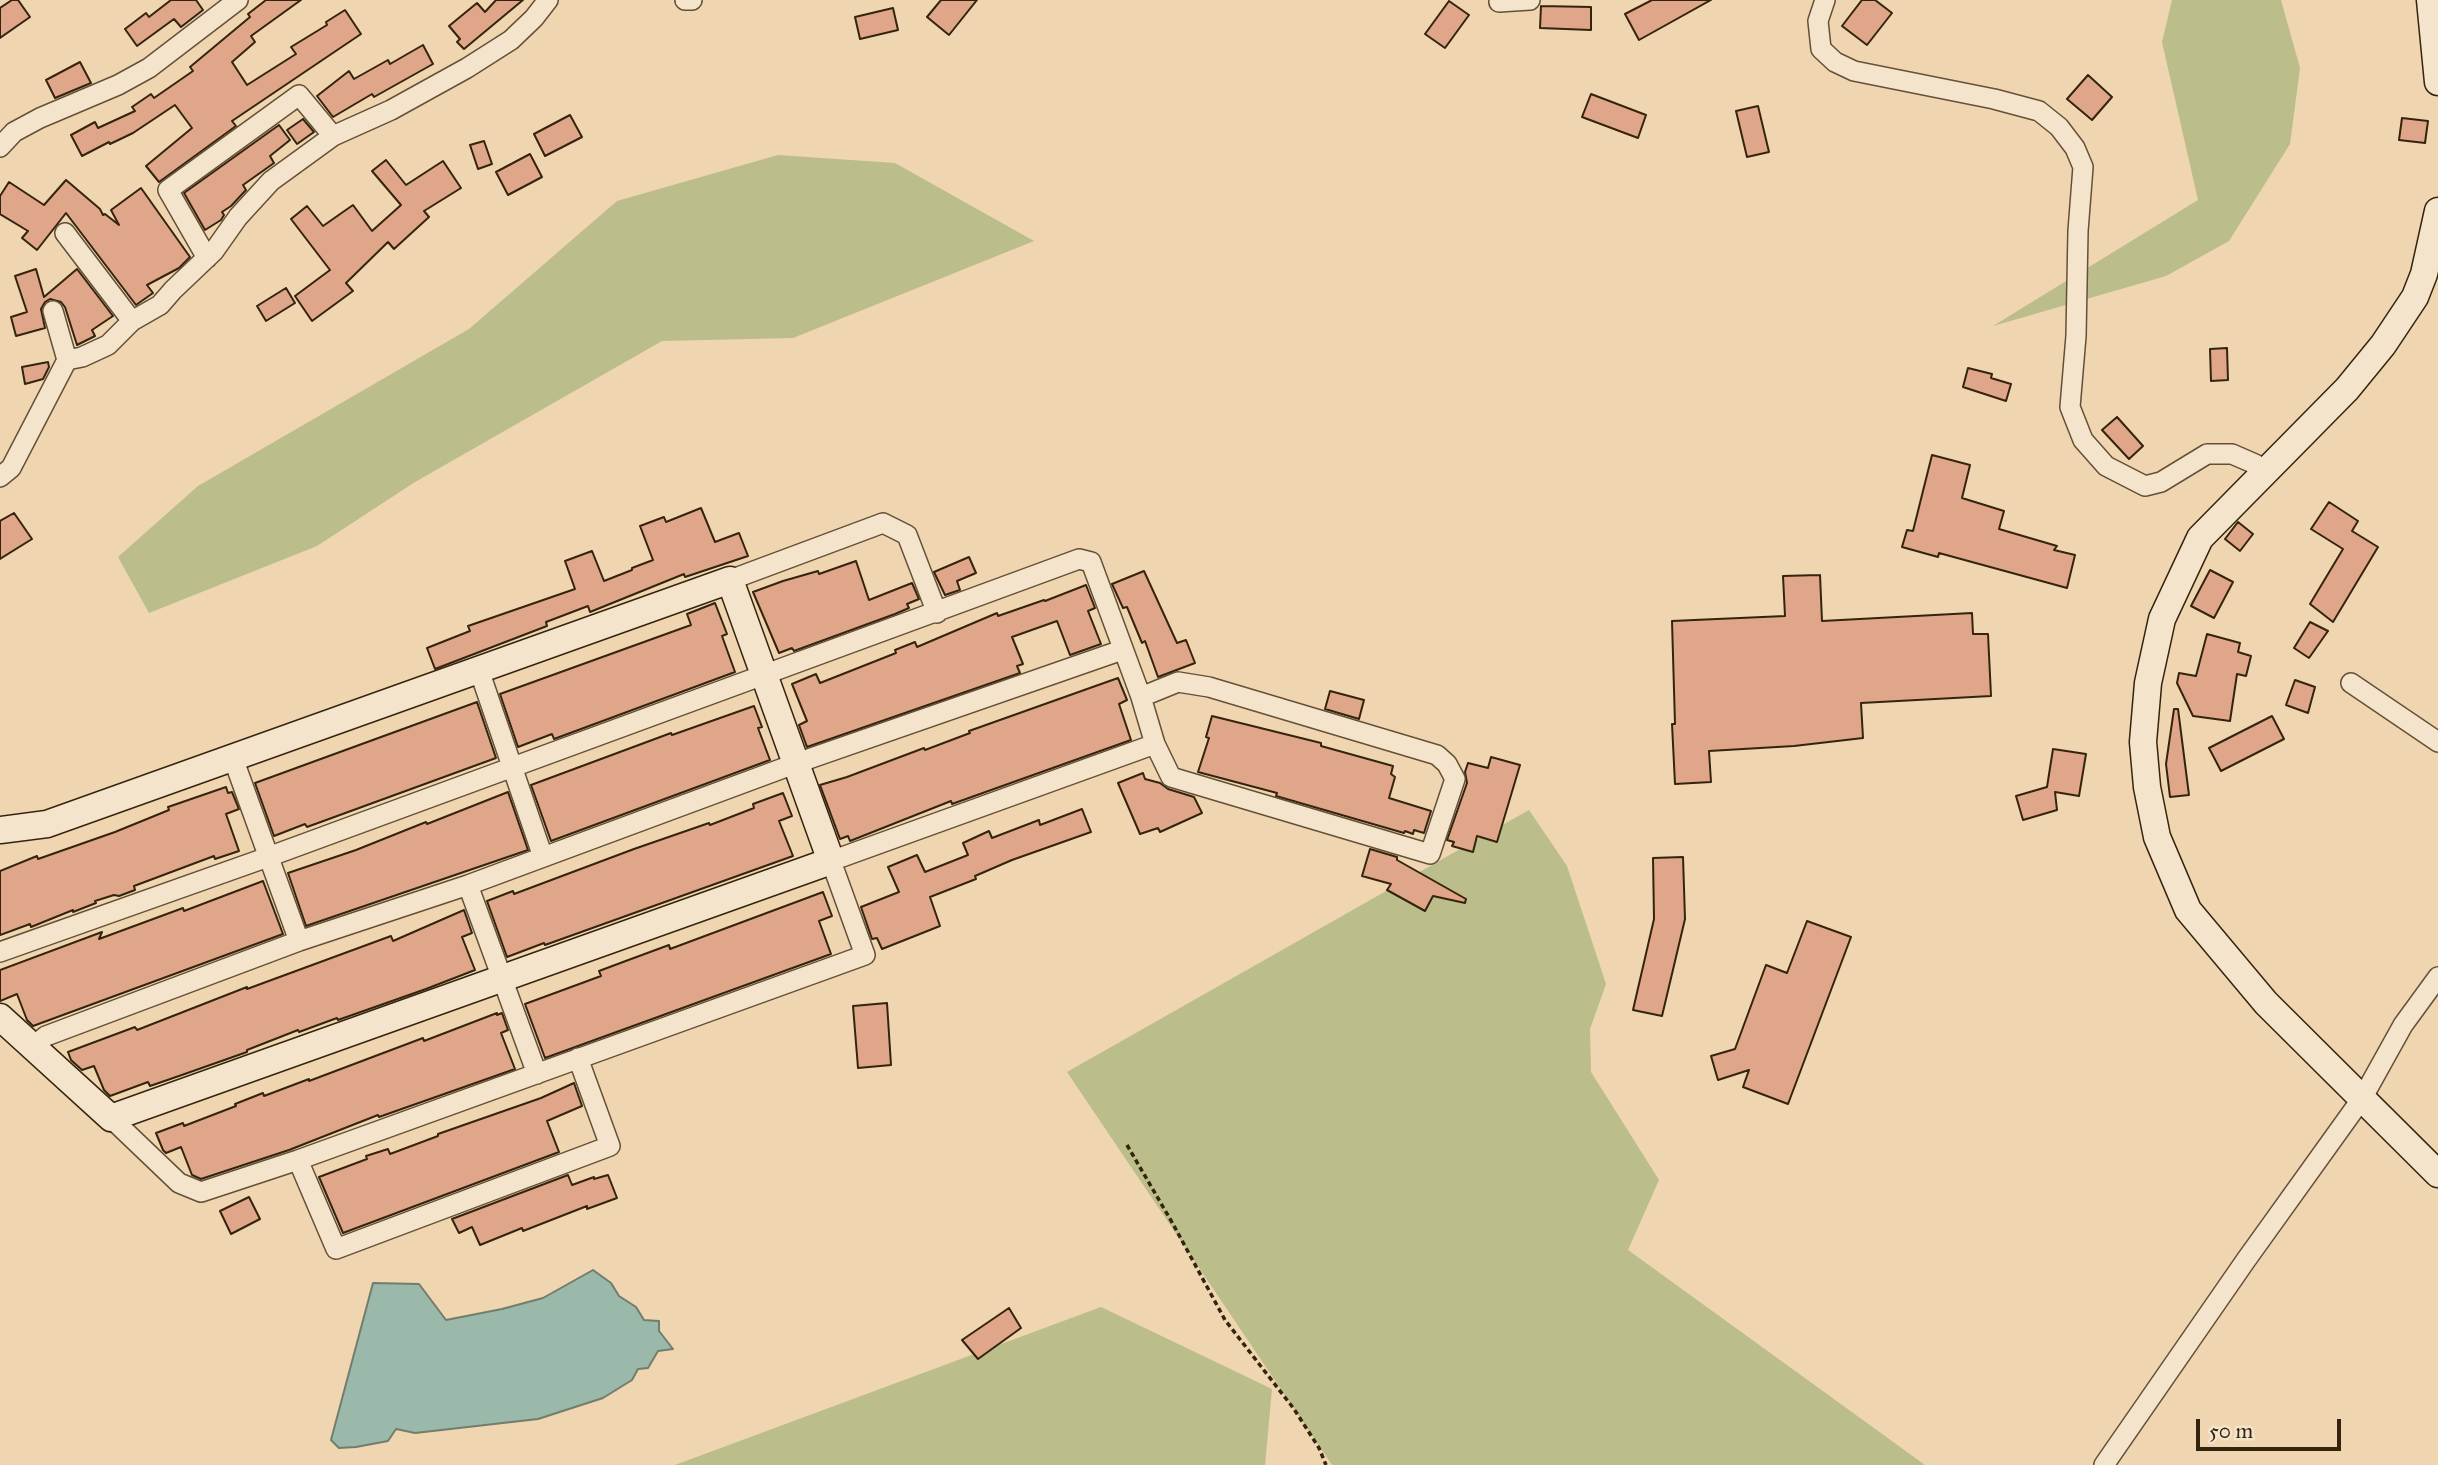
<!DOCTYPE html>
<html>
<head>
<meta charset="utf-8">
<style>
  body { margin:0 }
  #map { position:relative; width:2438px; height:1465px; overflow:hidden; background:#efd5b0; font-family:"IM FELL Great Primer",serif }
  canvas { display:block }
  .scale { position:absolute; left:2196px; top:1419px; width:145px; height:32px; box-sizing:border-box; border:4px solid #35240d; border-top:0; padding-left:9px; font-size:21px; line-height:24px; white-space:nowrap; color:#35240d; -webkit-text-stroke:5px #f5e4cc; paint-order:stroke }
</style>
</head>
<body>
<div id="map">
<canvas width="2438" height="1465"></canvas>
<div class="scale">50 m</div>
</div>
<script>
const context = document.querySelector('canvas').getContext('2d');
context.lineJoin = 'round';
function paint(path, color) { context.fillStyle = color; context.fill(path, 'evenodd'); }
const shape = rows => new Path2D(rows.map(r => 'M' + r).join(''));
function strokePath(path, color, width, dash) { context.strokeStyle = color; context.lineWidth = width; context.lineCap = dash ? 'butt' : 'round'; context.setLineDash(dash || []); context.stroke(path); }
paint(shape([
  [2172,0,2281,0,2300,68,2290,144,2229,241,2166,276,1993,326,2198,200,2162,42],
  [778,155,895,163,1034,241,793,338,662,341,415,482,317,546,149,613,118,557,198,486,469,329,617,201],
  [1529,810,1567,866,1606,984,1590,1029,1591,1072,1659,1180,1628,1250,1925,1465,1332,1465,1067,1072],
  [1101,1307,1272,1389,1265,1465,675,1465]
]), '#bbbd8a');
const water = shape([
  [593,1270,611,1283,619,1296,636,1307,644,1320,659,1321,659,1331,673,1349,658,1351,648,1368,638,1369,632,1380,603,1398,538,1419,415,1433,396,1429,388,1441,356,1447,339,1448,331,1440,373,1283,419,1284,446,1320,502,1309,543,1298,593,1270]
]);
paint(water, '#9ab9ab');
strokePath(water, '#727d6c', 2);
const building = shape([
  [12,0,18,0,30,17,0,38,0,8,12,0],
  [171,0,196,0,203,10,181,27,174,19,137,46,125,29,146,13,149,17,171,0],
  [266,0,301,0,251,36,255,42,232,62,247,85,296,54,291,47,327,25,326,22,345,10,361,34,232,121,236,126,159,182,146,166,192,128,175,105,133,133,110,144,109,142,82,156,71,135,95,122,98,128,135,111,132,107,151,94,154,98,193,71,190,67,250,17,248,14,266,0],
  [496,0,523,0,464,49,457,42,460,39,449,26,477,3,485,12,496,0],
  [941,0,977,0,949,35,927,17,941,0],
  [1652,0,1711,0,1639,40,1625,14,1652,0],
  [1862,0,1875,0,1892,13,1867,45,1842,26,1862,0],
  [1449,1,1469,15,1445,48,1425,34,1449,1],
  [1541,6,1591,7,1591,30,1540,28,1541,6],
  [893,8,898,30,860,39,855,17,893,8],
  [423,45,433,64,374,97,372,94,333,117,317,96,349,71,354,79,388,60,390,64,423,45],
  [80,62,91,83,55,98,46,80,80,62],
  [2088,75,2112,97,2092,120,2067,99,2088,75],
  [1591,94,1646,115,1638,138,1582,117,1591,94],
  [1758,106,1769,152,1747,157,1736,111,1758,106],
  [570,115,582,137,545,156,534,134,570,115],
  [2402,118,2428,121,2425,143,2399,140,2402,118],
  [303,119,314,132,297,144,287,130,303,119],
  [279,125,290,140,270,156,274,163,243,185,246,190,231,206,222,212,224,215,221,220,205,230,184,193,279,125],
  [484,141,492,164,478,169,470,145,484,141],
  [530,154,542,177,508,195,496,172,530,154],
  [386,160,406,185,443,161,461,188,424,211,429,217,394,249,388,242,346,283,353,291,312,321,295,296,330,270,291,219,307,206,323,226,353,205,372,231,401,205,372,171,386,160],
  [66,180,100,209,103,215,105,214,119,225,111,210,141,188,190,257,179,268,147,285,153,293,136,305,66,213,37,250,22,238,28,231,0,214,0,196,9,182,44,205,66,180],
  [36,269,44,297,77,269,113,316,92,330,95,336,77,345,65,307,61,302,50,299,45,302,41,309,45,328,16,336,11,317,27,312,15,276,36,269],
  [286,288,295,303,266,321,257,306,286,288],
  [2227,348,2228,380,2211,381,2210,349,2227,348],
  [48,362,49,367,43,379,25,384,22,367,48,362],
  [1968,368,1992,374,1991,378,2011,384,2006,401,1963,387,1968,368],
  [2117,417,2143,446,2129,459,2102,430,2117,417],
  [1932,455,1970,465,1962,498,2004,511,1999,529,2057,546,2054,550,2075,555,2067,588,1939,553,1938,557,1902,547,1907,530,1913,531,1932,455],
  [2329,502,2358,521,2352,531,2378,547,2333,622,2310,604,2343,549,2311,529,2329,502],
  [701,508,715,542,739,533,748,556,685,577,684,574,590,612,588,606,546,622,547,626,435,669,427,648,470,631,468,626,575,589,565,561,592,551,604,581,632,570,632,568,653,560,640,526,664,517,666,522,701,508],
  [14,513,32,539,0,559,0,521,14,513],
  [2238,522,2253,534,2240,551,2225,539,2238,522],
  [969,557,976,573,957,581,960,590,945,595,934,572,969,557],
  [856,561,869,600,912,583,919,599,907,604,909,608,895,614,794,651,792,648,779,653,753,592,783,581,818,571,819,574,856,561],
  [2210,570,2233,582,2214,618,2191,606,2210,570],
  [1144,571,1177,643,1186,640,1195,663,1158,677,1145,641,1142,643,1127,607,1123,608,1112,584,1144,571],
  [1820,575,1822,621,1972,613,1973,634,1988,634,1991,696,1861,703,1863,738,1794,746,1709,751,1711,782,1675,784,1672,724,1675,724,1672,621,1785,616,1783,576,1820,575],
  [1086,585,1095,608,1088,611,1101,644,1070,655,1057,621,1012,637,1023,664,1017,666,1020,673,807,747,799,725,807,721,792,684,816,674,820,683,896,653,895,650,915,642,917,647,997,613,998,616,1044,600,1045,601,1086,585],
  [715,603,727,634,722,636,735,672,554,739,552,734,518,747,500,694,691,625,687,614,715,603],
  [2310,622,2328,631,2309,658,2294,648,2310,622],
  [2207,634,2240,643,2238,652,2251,656,2246,676,2237,674,2230,721,2193,716,2177,683,2179,673,2196,676,2207,634],
  [1118,678,1127,700,1119,704,1131,740,952,804,951,801,850,841,848,836,840,839,820,785,847,777,924,748,925,750,970,733,969,731,1118,678],
  [2295,680,2315,687,2308,713,2286,705,2295,680],
  [1330,691,1364,700,1359,719,1325,709,1330,691],
  [477,702,496,758,307,827,305,824,274,836,255,783,477,702],
  [754,706,762,727,758,728,770,760,551,841,531,785,671,733,672,735,754,706],
  [2174,709,2178,709,2189,795,2170,797,2166,764,2174,709],
  [1212,716,1321,743,1321,746,1393,766,1391,774,1395,777,1389,798,1431,811,1424,833,1414,830,1413,834,1405,831,1404,833,1276,796,1277,793,1198,772,1209,738,1206,737,1212,716],
  [2272,716,2284,739,2221,771,2209,748,2272,716],
  [2053,749,2086,754,2079,796,2055,792,2057,810,2023,820,2016,796,2047,787,2053,749],
  [1491,757,1520,765,1497,842,1477,836,1473,852,1452,846,1454,842,1447,840,1467,783,1465,772,1468,763,1488,768,1491,757],
  [1143,773,1145,779,1160,783,1168,789,1194,797,1202,813,1160,832,1158,828,1140,834,1118,783,1143,773],
  [226,787,228,793,232,792,239,809,226,814,239,851,215,859,214,856,134,886,135,890,119,896,114,895,95,901,96,903,73,912,73,910,31,927,30,924,0,935,0,871,37,856,38,859,115,832,169,810,168,807,226,787],
  [508,792,528,850,306,926,288,873,356,850,426,822,427,824,508,792],
  [783,793,792,816,779,821,793,856,545,945,544,943,507,957,487,901,513,891,514,894,634,849,709,823,710,825,754,808,753,804,783,793],
  [1082,809,1091,832,1012,860,975,876,976,879,930,897,940,926,882,949,877,938,872,939,861,907,899,892,888,867,917,855,925,872,968,855,963,843,989,831,992,838,1039,820,1040,825,1082,809],
  [1370,849,1397,857,1397,860,1466,899,1465,903,1433,896,1425,911,1387,890,1391,884,1362,876,1370,849],
  [1683,857,1685,919,1662,1016,1633,1010,1654,919,1653,858,1683,857],
  [263,881,283,934,33,1026,27,1020,17,994,0,1001,0,970,102,932,99,939,183,908,184,911,263,881],
  [823,892,832,916,819,921,831,954,545,1058,525,1004,601,976,599,971,623,962,669,945,670,949,823,892],
  [464,910,472,933,462,937,475,970,426,989,338,1020,337,1018,299,1032,298,1030,247,1050,247,1052,179,1076,150,1086,148,1082,110,1096,104,1090,94,1066,82,1070,71,1060,68,1052,135,1027,137,1030,247,987,247,989,391,936,393,941,464,910],
  [1807,921,1851,937,1788,1104,1743,1087,1749,1070,1718,1080,1711,1056,1735,1049,1766,965,1787,973,1807,921],
  [887,1003,891,1065,858,1068,853,1006,887,1003],
  [497,1013,497,1015,502,1013,508,1030,501,1033,515,1069,379,1117,378,1115,289,1150,201,1179,192,1175,181,1147,166,1153,163,1150,156,1133,183,1123,184,1126,236,1106,235,1104,263,1093,264,1096,309,1079,309,1081,423,1038,424,1041,497,1013],
  [574,1083,582,1106,547,1121,559,1152,343,1233,319,1177,367,1159,366,1156,388,1149,390,1154,438,1136,438,1134,541,1098,574,1083],
  [568,1175,572,1185,594,1177,594,1179,608,1175,617,1198,587,1209,587,1206,523,1231,522,1228,480,1245,472,1227,459,1233,452,1219,568,1175],
  [249,1197,260,1219,231,1234,220,1211,249,1197],
  [1009,1308,1021,1328,978,1359,962,1340,1009,1308]
]);
paint(building, '#e0a689');
strokePath(building, '#35240d', 2);
const street = shape([
  [685,0,692,0],
  [1825,0,1818,21,1821,49,1835,62,1854,71,1994,99,2039,111,2059,127,2075,148,2083,167,2078,231,2076,336,2070,407,2083,440,2106,466,2145,486,2161,482,2207,454,2232,454,2255,464,2265,472],
  [1499,2,1530,0],
  [0,147,14,132,40,118,118,85,149,68,238,0],
  [65,233,132,321],
  [207,258,168,190,299,95,333,136],
  [53,311,67,360],
  [0,477,11,468,67,360,82,357,108,345,132,321,160,305,173,290,214,251,238,217,271,181,333,136,391,110,467,68,511,40,534,18,548,0],
  [730,580,883,523,907,535,937,613],
  [479,670,543,857],
  [2351,683,2438,742],
  [1141,697,1178,682,1209,687,1437,755,1447,764,1455,779,1430,854,1171,777,1155,744],
  [233,758,299,941],
  [468,885,537,1074],
  [0,952,268,857,1079,559,1091,562,1141,697,1155,744,831,861,865,955,298,1160,201,1192,179,1183,111,1118],
  [32,1047,46,1036,299,941,468,885,797,763,1122,650],
  [298,1160,336,1249,610,1146,578,1058],
  [2104,1465,2246,1260,2363,1097,2403,1025,2438,977]
]);
const secondary = shape([
  [2430,0,2438,82],
  [2438,211,2424,274,2415,297,2383,345,2347,389,2200,538,2162,619,2148,683,2143,742,2147,787,2157,837,2188,910,2266,1003,2438,1174],
  [0,830,47,824,730,580,831,861,111,1118,0,1017]
]);
strokePath(street, '#645036', 22);
strokePath(secondary, '#35240d', 29);
strokePath(shape([
  [1127,1145,1173,1224,1225,1320,1294,1409,1319,1448,1326,1465]
]), '#35240d', 3.5, [5, 3.5]);
strokePath(street, '#f5e4cc', 19);
strokePath(secondary, '#f5e4cc', 26);
</script>
</body>
</html>
